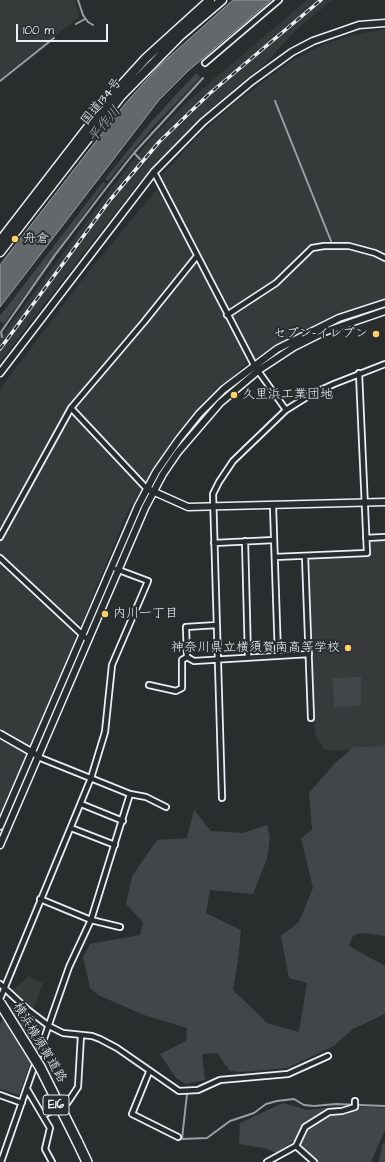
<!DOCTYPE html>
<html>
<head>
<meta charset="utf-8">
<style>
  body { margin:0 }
  #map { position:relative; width:385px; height:1162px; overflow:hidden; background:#2a2d2e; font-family:"Architects Daughter",sans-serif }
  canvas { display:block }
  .scale { position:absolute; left:16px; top:24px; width:92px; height:18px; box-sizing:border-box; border:2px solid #e8f1f8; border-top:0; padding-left:5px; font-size:12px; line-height:14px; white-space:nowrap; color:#e8f1f8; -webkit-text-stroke:3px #2a2d2e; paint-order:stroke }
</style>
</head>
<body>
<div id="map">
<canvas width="385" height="1162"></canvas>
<div class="scale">100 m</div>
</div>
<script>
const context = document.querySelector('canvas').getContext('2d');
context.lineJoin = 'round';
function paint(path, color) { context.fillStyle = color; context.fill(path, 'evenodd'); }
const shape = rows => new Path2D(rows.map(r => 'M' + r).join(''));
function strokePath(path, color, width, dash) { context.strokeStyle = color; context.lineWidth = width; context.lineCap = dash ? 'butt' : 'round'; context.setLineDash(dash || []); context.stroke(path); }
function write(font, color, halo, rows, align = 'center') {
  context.font = font + ' "Architects Daughter","Klee One",sans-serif'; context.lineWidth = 4; context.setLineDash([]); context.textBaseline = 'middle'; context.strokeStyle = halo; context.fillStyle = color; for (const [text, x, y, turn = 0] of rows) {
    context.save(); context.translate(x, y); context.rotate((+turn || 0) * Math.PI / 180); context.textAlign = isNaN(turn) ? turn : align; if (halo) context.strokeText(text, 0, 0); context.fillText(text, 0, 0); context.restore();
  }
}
paint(shape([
  [0,0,75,0,79,17,0,79],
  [307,0,332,0,294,32,268,61,199,119,165,155,137,185,82,255,0,362,0,336,4,333,109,191,149,141,185,104],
  [385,29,385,301,335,314,254,359,161,176,198,136,236,102,294,59,325,44,349,36],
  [157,189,179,227,246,359,245,365,207,399,173,438,127,513,82,622,76,624,0,553,0,389,88,272],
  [385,539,385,749,383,751,325,750,315,735,309,561,312,558,369,556,370,543,372,540],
  [0,564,75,632,75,640,0,816],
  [29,976,35,980,43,983,33,1010,10,992]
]), '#363a3b');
paint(shape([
  [196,73,201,77,153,127,108,181,105,179,150,123],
  [103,182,106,184,4,324,0,321,0,316],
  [361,677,361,706,334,707,333,678],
  [385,746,385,936,361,933,353,936,349,946,385,966,385,1014,353,1029,334,1046,287,1068,240,1072,230,1071,217,1053,202,1054,205,1080,186,1084,176,1078,160,1054,186,1041,187,1028,144,1015,98,995,90,988,83,957,90,944,140,935,143,922,126,904,132,876,157,840,187,838,194,810,211,831,243,833,267,825,270,837,267,859,253,894,210,890,206,913,241,930,238,960,233,990,267,1023,299,1032,307,983,289,978,281,936,299,922,313,888,301,838,312,830,309,793,335,763,354,747],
  [8,1005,43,1028,19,1095,0,1089,0,1026],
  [283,1103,307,1110,344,1106,385,1108,385,1130,371,1162,310,1162,294,1141,276,1153,268,1149,239,1144,240,1123],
  [385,1142,385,1162,379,1162,382,1145]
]), '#424648');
const water = shape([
  [233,0,271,0,188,71,159,100,0,307,0,265,125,104,158,67,233,0]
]);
paint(water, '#63686b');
strokePath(water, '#989fa3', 1);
strokePath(shape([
  [78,0,83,15,88,22,93,25],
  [76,24,85,19],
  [0,81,54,38],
  [275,101,331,241],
  [134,153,140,159],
  [2,337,1,332,55,255,107,187,134,153,203,78],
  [187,1094,182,1139,207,1138,230,1121,254,1113,266,1104,277,1101,294,1099,304,1105,314,1106,336,1104,385,1106]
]), '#989fa3', 2);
const minor = shape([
  [205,63,279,0],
  [154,172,254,365,286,410,310,395,334,384,385,364],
  [227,315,276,283,312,248,324,246,349,246,375,253,385,258],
  [71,408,147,489],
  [273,506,278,656],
  [0,537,71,408,144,322,197,256],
  [366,538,385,537],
  [245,541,248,657],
  [214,543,274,540],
  [305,556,311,718],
  [275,557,367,553,359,373],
  [0,558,88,640],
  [217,625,186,627,187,657,194,661,309,654],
  [149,685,176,691,182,688,182,660,187,657],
  [38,757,130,794,146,797,166,807],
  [222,798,213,494,219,482,233,461,286,410],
  [81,804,123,821],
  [71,828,115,845],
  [40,899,91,920,120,927],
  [0,984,28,1010,49,1026,63,1033,92,1036,100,1039,117,1048,179,1091,198,1090,220,1080,288,1074,328,1056],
  [0,999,91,778,105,732,112,665,148,581,116,569],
  [149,1072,132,1114,178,1137],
  [27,1089,50,1128,45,1149,52,1162],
  [0,1095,22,1103],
  [44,1115,68,1102,78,1087,81,1035],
  [1,1162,69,967,91,920,130,794],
  [267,1162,296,1146],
  [314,1162,296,1146,305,1127,329,1112,342,1111,355,1107,355,1101]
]);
const tertiary = shape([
  [0,373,154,172,203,122,252,81,292,52,313,41,359,25,385,23],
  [150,490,188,507,385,502],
  [0,734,35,754],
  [0,826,138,506,156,472,179,439,199,414,224,389,277,349,339,318,385,303],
  [0,845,145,508,163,474,178,452,220,403,259,370,294,347,324,332,385,311]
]);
const trunk = shape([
  [0,241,116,91,146,58,210,0],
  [0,252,121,96,181,35,222,0]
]);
const motorway = shape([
  [77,1141,87,1162]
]);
strokePath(minor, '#e8f1f8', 8);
strokePath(tertiary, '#e8f1f8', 9);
strokePath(trunk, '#e8f1f8', 11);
strokePath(motorway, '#e8f1f8', 12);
strokePath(minor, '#2a2d2e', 4.5);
strokePath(tertiary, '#2a2d2e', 6);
strokePath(trunk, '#2a2d2e', 8);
strokePath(motorway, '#2a2d2e', 9);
const rail = shape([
  [0,349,110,200,159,142,209,94,321,0]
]);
strokePath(rail, '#e8f1f8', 3.5);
strokePath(rail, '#2a2d2e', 2, [6]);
const motorwayBridge = shape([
  [0,1003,40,1067,77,1141]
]);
strokePath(motorwayBridge, '#e8f1f8', 12, []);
strokePath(motorwayBridge, '#2a2d2e', 9);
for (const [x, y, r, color] of [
  [15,239,4,"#ffd166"],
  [376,334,4,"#ffd166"],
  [234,395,4,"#ffd166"],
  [105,614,4,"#ffd166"],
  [348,648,4,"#ffd166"]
]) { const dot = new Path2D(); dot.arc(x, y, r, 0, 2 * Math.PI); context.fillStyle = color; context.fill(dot); strokePath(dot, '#2a2d2e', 1.5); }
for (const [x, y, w] of [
  [56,1105,26]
]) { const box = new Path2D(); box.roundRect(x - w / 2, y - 10, w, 20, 3); context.fillStyle = '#2a2d2e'; context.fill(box); strokePath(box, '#e8f1f8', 1); }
write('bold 12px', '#e8f1f8', null, [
  ["E16",56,1105]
]);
write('13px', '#e8f1f8', '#2a2d2e', [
  ["国道134号",102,102,-51],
  ["横浜横須賀道路",39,1043,59]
]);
write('13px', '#e8f1f8', '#2a2d2e', [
  ["舟倉",23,239],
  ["セブン-イレブン",368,334,"right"],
  ["久里浜工業団地",242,395],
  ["内川一丁目",113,614],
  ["神奈川県立横須賀南高等学校",340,648,"right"]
], 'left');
write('italic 14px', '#acb3b9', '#2a2d2e', [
  ["平作川",105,125,-50]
]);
</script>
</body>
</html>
